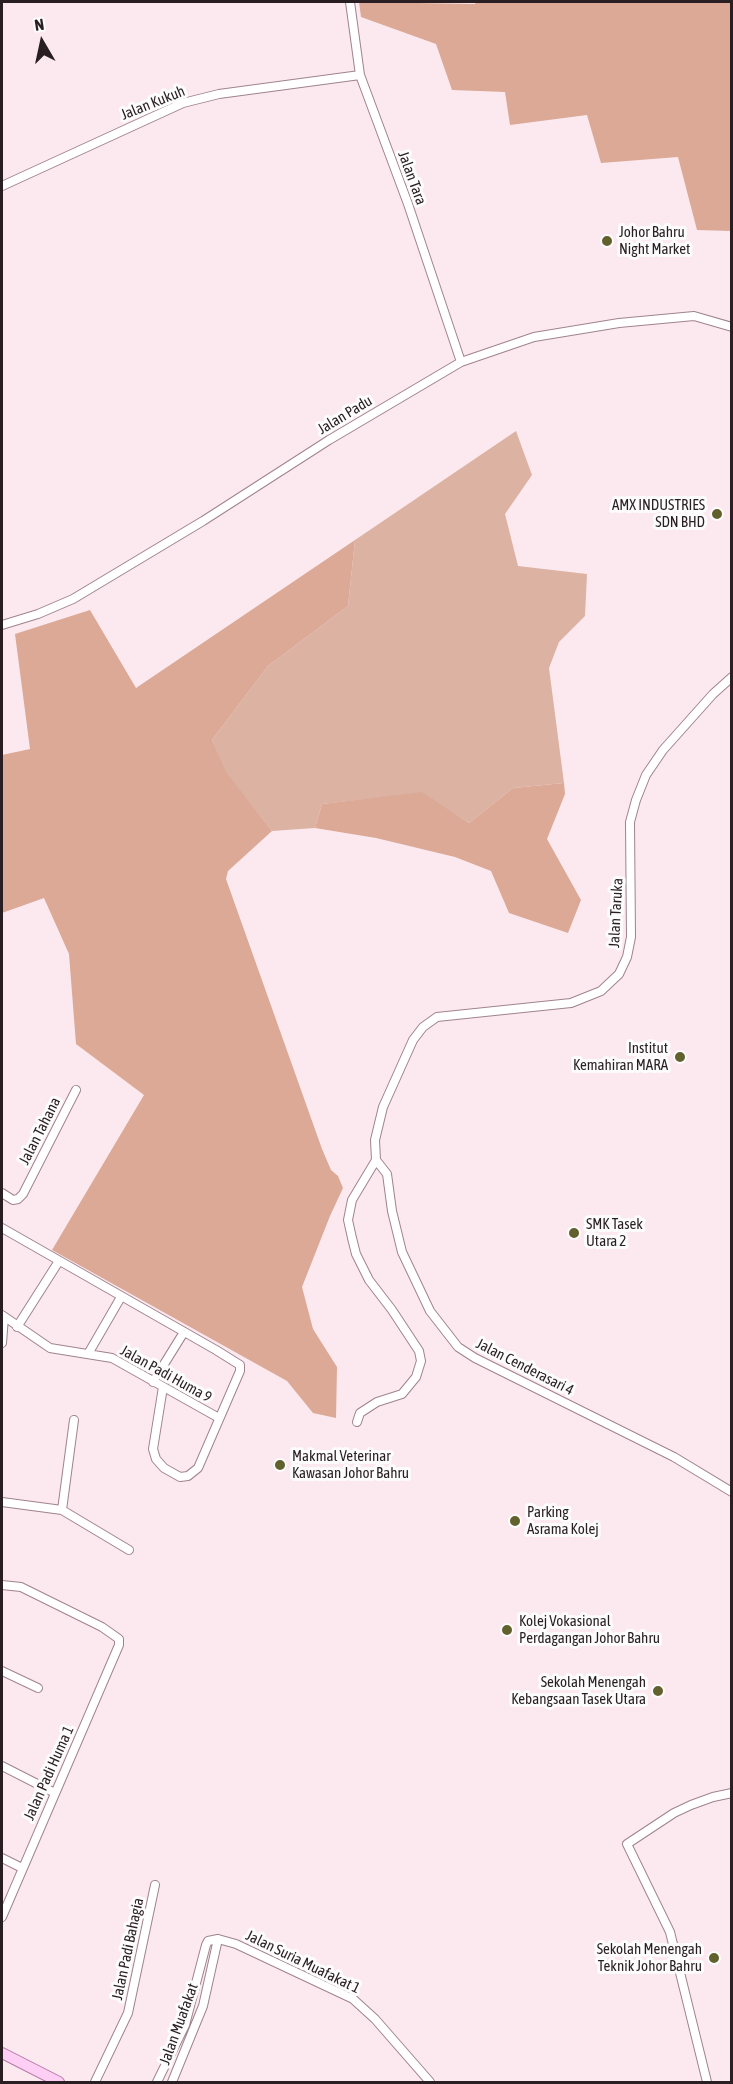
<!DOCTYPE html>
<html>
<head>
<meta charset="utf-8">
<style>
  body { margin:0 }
  #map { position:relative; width:733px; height:2084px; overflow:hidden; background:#fce9ef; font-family:"Asap Condensed",sans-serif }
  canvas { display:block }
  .frame { position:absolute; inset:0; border:3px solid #291e21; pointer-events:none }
  .north { position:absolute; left:12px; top:12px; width:60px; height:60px; -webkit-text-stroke:4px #fcfcfc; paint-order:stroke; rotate:351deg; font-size:16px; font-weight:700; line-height:24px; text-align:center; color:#291e21 }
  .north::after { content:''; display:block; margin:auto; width:21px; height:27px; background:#291e21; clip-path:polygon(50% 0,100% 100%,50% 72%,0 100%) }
</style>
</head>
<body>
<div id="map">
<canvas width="733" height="2084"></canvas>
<div class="frame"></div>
<div class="north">N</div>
</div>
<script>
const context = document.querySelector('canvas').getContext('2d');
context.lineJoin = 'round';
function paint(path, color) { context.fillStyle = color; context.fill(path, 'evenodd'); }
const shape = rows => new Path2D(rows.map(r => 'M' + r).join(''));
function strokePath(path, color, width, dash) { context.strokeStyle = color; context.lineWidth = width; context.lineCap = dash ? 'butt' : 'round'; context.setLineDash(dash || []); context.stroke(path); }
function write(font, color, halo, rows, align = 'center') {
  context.font = font + ' "Asap Condensed",sans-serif'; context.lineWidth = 6; context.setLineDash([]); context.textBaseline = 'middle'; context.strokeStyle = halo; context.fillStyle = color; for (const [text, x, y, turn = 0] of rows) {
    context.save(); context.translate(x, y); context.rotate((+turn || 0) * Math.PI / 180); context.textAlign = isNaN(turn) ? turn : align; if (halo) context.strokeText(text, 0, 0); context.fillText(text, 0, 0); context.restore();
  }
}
paint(shape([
  [516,431,532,475,505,514,518,566,587,574,585,616,559,642,549,668,564,783,513,788,469,823,422,793,322,804,315,828,272,831,225,772,212,740,268,666,348,606,355,540]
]), '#dcb2a3');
paint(shape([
  [359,2,475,4,476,2,731,2,731,231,697,230,678,157,601,163,587,115,510,125,505,92,452,90,436,44,361,17],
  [355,540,348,606,268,666,212,740,226,772,272,831,228,871,226,879,322,1149,331,1170,338,1176,343,1188,330,1216,302,1287,313,1329,337,1367,336,1418,313,1413,287,1381,52,1250,144,1095,76,1044,69,954,44,898,2,913,2,755,30,749,15,634,90,610,136,688],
  [564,783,565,794,547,839,581,900,568,933,509,913,491,871,455,857,376,838,315,828,322,804,422,792,469,823,513,788]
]), '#dba996');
const minor = shape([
  [350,2,360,75,408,204,461,362],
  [2,186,183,103,219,94,360,75],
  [2,625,38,614,73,599,203,521,329,440,461,362,534,337,619,323,694,316,732,327],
  [376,1160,375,1140,383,1107,413,1040,423,1027,437,1017,571,1003,601,991,619,974,627,957,631,937,630,822,636,800,646,775,663,750,713,694,732,677],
  [376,1160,387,1174,392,1211,402,1252,430,1311,458,1347,475,1358,674,1457,732,1492],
  [2,1193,13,1200,18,1199,23,1194,76,1090],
  [2,1228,216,1350,240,1365,240,1371,198,1468,188,1476,180,1477,164,1468,156,1459,153,1449,163,1387],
  [2,1315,50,1348,112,1358,219,1418],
  [17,1327,59,1261],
  [2,1343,4,1317],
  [88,1354,121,1297],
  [153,1382,184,1332],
  [357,1422,360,1413,377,1402,402,1394,416,1377,421,1361,419,1351,392,1310,369,1280,356,1254,352,1238,348,1220,352,1200,376,1160],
  [2,1502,62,1510,129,1550],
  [62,1510,74,1420],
  [2,1585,21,1587,102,1627,119,1639,119,1645,2,1917],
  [2,1671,38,1688],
  [2,1766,55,1793],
  [2,1858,22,1868],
  [95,2082,128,2013,155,1885],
  [157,2082,185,2025,206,1945,208,1941,218,1939,236,1944,353,1999,375,2019,430,2082],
  [172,2082,203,2006,218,1939],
  [707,2082,670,1932,627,1844,674,1813,691,1805,713,1797,732,1793]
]);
const major = shape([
  [2,2053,59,2082]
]);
strokePath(minor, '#a0838d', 10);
strokePath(major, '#b37ba6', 12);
strokePath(minor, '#fff', 8);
strokePath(major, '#fecef5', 10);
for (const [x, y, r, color] of [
  [607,241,6,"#62612e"],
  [717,514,6,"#62612e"],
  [680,1057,6,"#62612e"],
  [574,1233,6,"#62612e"],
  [280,1465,6,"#62612e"],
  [515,1521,6,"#62612e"],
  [507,1630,6,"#62612e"],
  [658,1691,6,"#62612e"],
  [714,1958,6,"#62612e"]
]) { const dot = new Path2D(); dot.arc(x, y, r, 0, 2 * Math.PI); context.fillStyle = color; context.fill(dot); strokePath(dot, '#fcfcfc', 2); }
write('15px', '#291e21', '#fcfcfc', [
  ["Jalan Kukuh",153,103,-22],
  ["Jalan Tara",412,178,70],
  ["Jalan Padu",345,415,-31],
  ["Jalan Taruka",616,913,-87],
  ["Jalan Tahana",40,1131,-63],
  ["Jalan Cenderasari 4",525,1367,27],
  ["Jalan Padi Huma 9",166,1374,29],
  ["Jalan Padi Huma 1",49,1773,-66],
  ["Jalan Padi Bahagia",128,1949,-78],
  ["Jalan Suria Muafakat 1",303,1962,26],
  ["Jalan Muafakat",179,2024,-70]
]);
write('15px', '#291e21', '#fcfcfc', [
  ["Johor Bahru",619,232],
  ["Night Market",619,249],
  ["AMX INDUSTRIES",705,505,"right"],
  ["SDN BHD",705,522,"right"],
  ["Institut",668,1048,"right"],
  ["Kemahiran MARA",668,1065,"right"],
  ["SMK Tasek",586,1224],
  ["Utara 2",586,1241],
  ["Makmal Veterinar",292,1456],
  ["Kawasan Johor Bahru",292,1473],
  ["Parking",527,1512],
  ["Asrama Kolej",527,1529],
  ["Kolej Vokasional",519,1621],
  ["Perdagangan Johor Bahru",519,1638],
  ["Sekolah Menengah",646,1682,"right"],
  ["Kebangsaan Tasek Utara",646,1699,"right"],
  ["Sekolah Menengah",702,1949,"right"],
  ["Teknik Johor Bahru",702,1966,"right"]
], 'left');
</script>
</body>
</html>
